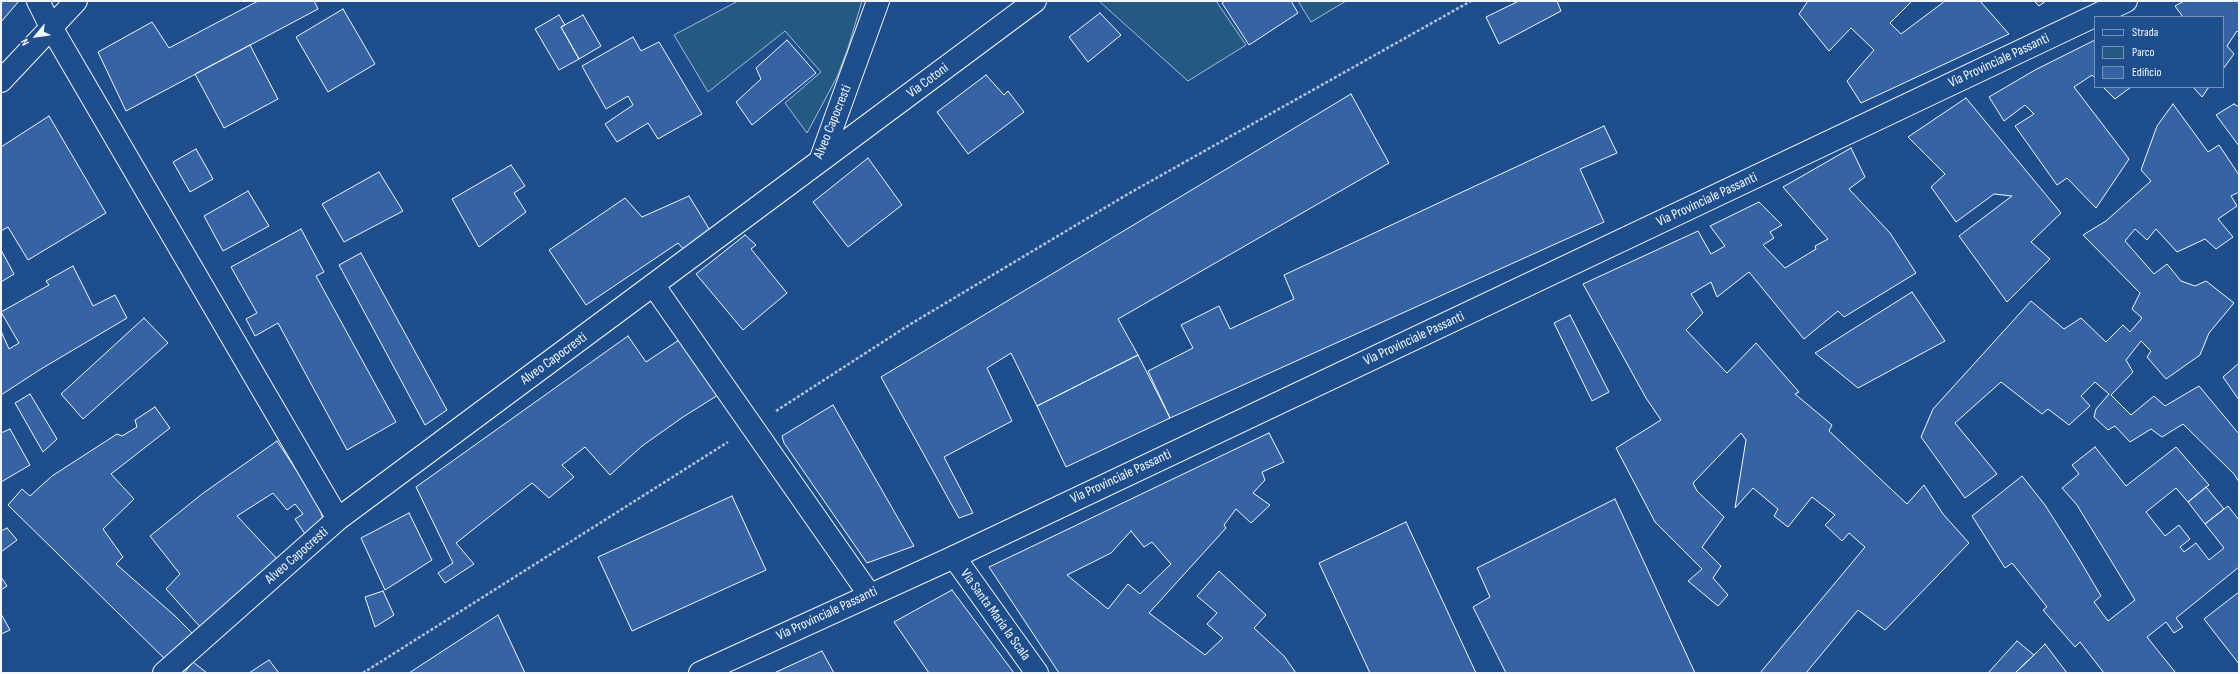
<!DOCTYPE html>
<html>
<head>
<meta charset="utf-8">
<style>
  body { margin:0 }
  #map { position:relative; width:2240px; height:674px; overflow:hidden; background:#1f4e8c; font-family:"Sofia Sans Condensed",sans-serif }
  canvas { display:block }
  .frame { position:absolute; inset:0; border:2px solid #f2f6ff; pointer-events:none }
  .legend { position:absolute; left:2094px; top:16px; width:130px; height:72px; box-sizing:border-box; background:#1f4e8c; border:1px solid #7391ba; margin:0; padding:5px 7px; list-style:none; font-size:12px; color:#f2f6ff }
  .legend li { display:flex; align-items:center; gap:8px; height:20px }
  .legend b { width:20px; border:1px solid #7391ba }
  .north { position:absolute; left:16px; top:16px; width:40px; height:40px; -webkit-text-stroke:3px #1f4e8c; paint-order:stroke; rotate:241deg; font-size:11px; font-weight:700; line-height:16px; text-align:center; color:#f2f6ff }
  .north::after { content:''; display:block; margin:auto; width:14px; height:18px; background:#f2f6ff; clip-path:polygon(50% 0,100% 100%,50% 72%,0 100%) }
</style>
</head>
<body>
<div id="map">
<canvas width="2240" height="674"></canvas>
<div class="frame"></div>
<ul class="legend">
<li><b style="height:5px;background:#1f4e8c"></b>Strada</li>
<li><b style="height:11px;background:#245a82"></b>Parco</li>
<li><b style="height:11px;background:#3563a3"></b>Edificio</li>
</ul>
<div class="north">N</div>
</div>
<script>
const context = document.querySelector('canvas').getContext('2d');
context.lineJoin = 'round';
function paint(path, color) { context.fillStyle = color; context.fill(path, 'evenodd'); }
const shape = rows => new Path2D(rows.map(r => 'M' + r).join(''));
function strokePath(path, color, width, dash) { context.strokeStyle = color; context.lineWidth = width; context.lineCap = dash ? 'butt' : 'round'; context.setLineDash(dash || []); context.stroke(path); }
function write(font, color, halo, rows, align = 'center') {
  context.font = font + ' "Sofia Sans Condensed",sans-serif'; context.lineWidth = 3; context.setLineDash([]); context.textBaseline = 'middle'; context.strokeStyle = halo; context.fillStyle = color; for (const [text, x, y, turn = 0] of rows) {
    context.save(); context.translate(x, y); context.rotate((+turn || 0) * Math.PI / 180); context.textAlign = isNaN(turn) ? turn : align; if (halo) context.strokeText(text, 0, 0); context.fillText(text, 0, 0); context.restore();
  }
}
const green = shape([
  [738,1,862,1,848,48,837,77,807,133,785,103,821,72,785,31,708,92,674,35,738,1],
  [1099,1,1216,1,1246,45,1188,81,1099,1],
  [1298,1,1346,1,1311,22,1298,1]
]);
paint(green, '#245a82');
strokePath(green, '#a8bbd7', 1);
const building = shape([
  [1,1,19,1,1,22,1,1],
  [258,1,314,1,318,9,126,111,98,52,152,22,169,48,258,1],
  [1225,1,1291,1,1298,13,1249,45,1222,3,1225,1],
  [1519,1,1557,1,1561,11,1499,44,1486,17,1519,1],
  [1808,1,1912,1,1890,23,1901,34,1945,1,1980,1,2009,34,1861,103,1847,81,1874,50,1851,28,1829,51,1799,14,1808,1],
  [2034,1,2046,1,2039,6,2034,1],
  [2184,1,2239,1,2239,33,2237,31,2227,46,2234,54,2223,69,2223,17,2183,17,2175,6,2184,1],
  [343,9,375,64,328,92,296,37,343,9],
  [1100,13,1121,35,1088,62,1069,37,1100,13],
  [559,15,565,25,561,27,579,59,559,70,535,29,559,15],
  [583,15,601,46,579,59,561,27,583,15],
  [633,37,641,51,659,42,702,114,658,139,648,123,617,142,605,124,633,105,628,96,606,109,582,66,633,37],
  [787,40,816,73,752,125,736,102,761,79,756,68,787,40],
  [2095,40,2095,78,2092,75,2074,87,2129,159,2096,208,2067,178,2057,185,2015,126,2034,114,2025,105,2004,121,1989,97,2035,70,2095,40],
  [250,45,278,99,224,128,195,74,250,45],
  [986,75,1004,95,1008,91,1024,112,968,154,937,112,986,75],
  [2103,87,2131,87,2115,99,2103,87],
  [2193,87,2209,87,2202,97,2193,87],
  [1351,94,1389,163,1118,319,1138,355,1037,406,1011,353,987,368,1012,421,944,457,973,513,959,518,881,377,1351,94],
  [1966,98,2061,213,2031,242,2050,259,2007,302,1959,236,2012,196,1994,194,1956,222,1931,187,1945,174,1908,137,1966,98],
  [2173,104,2208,152,2219,145,2239,175,2239,192,2231,196,2237,206,2218,219,2233,237,2216,249,2205,239,2177,252,2156,229,2147,240,2135,229,2125,241,2154,274,2167,264,2181,281,2195,286,2206,281,2234,303,2209,333,2200,355,2166,379,2147,357,2151,351,2141,341,2126,360,2133,372,2111,395,2131,415,2154,396,2165,406,2199,386,2239,434,2239,482,2234,474,2183,424,2162,437,2151,429,2130,442,2115,426,2108,430,2094,417,2096,409,2109,394,2095,382,2081,396,2090,406,2069,425,2048,409,2042,414,2001,382,1955,423,1997,474,1965,498,1921,437,1933,409,2031,301,2064,329,2081,318,2106,342,2123,325,2130,332,2142,318,2132,309,2140,293,2083,235,2106,221,2151,181,2141,170,2157,126,2173,104],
  [2234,104,2239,107,2239,146,2216,115,2234,104],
  [49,116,106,213,28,260,8,227,1,231,1,147,49,116],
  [1604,126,1617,153,1580,169,1604,222,1170,418,1148,371,1193,348,1181,325,1219,306,1230,329,1294,299,1284,275,1604,126],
  [1851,148,1865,177,1849,189,1890,233,1916,273,1844,317,1838,311,1804,339,1749,272,1717,297,1711,282,1691,294,1703,313,1686,330,1727,373,1756,343,1799,392,1795,394,1832,425,1829,431,1907,504,1924,485,1943,514,1969,543,1885,630,1858,610,1806,673,1760,673,1865,547,1849,533,1842,541,1825,525,1835,515,1812,497,1788,527,1774,516,1778,509,1753,488,1735,508,1746,440,1741,433,1693,483,1697,491,1724,517,1702,547,1721,566,1713,578,1728,595,1718,606,1688,581,1702,569,1655,522,1616,448,1661,420,1646,398,1583,284,1698,231,1711,254,1725,246,1710,226,1759,202,1782,225,1770,232,1774,238,1763,245,1785,268,1816,249,1815,246,1828,239,1783,187,1851,148],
  [196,149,213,179,190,192,173,162,196,149],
  [868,158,902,205,848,247,813,202,868,158],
  [511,165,525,186,514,193,526,212,479,247,452,199,511,165],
  [379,172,403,211,344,242,322,204,379,172],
  [248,191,269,226,223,251,204,216,248,191],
  [689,196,711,232,685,251,678,243,586,305,549,250,625,198,642,217,689,196],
  [301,229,324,272,316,276,396,422,347,450,278,323,255,336,246,319,257,313,231,267,301,229],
  [745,235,756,245,751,249,787,293,743,330,696,274,745,235],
  [1,250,14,274,1,282,1,250],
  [361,253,447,410,425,425,339,265,361,253],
  [73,266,93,306,115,295,127,318,41,369,1,395,1,331,9,349,19,343,1,312,49,285,46,281,73,266],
  [1912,292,1945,341,1858,388,1815,353,1912,292],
  [1570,315,1609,392,1592,401,1554,323,1570,315],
  [144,318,168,343,83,419,61,394,144,318],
  [628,336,646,362,679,340,718,395,683,417,642,446,610,475,585,447,562,465,574,477,549,498,532,483,456,543,474,564,445,583,438,573,453,563,416,487,628,336],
  [1138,355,1170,418,1066,467,1037,406,1138,355],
  [2239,363,2239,400,2223,377,2239,363],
  [30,394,57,439,43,452,15,403,30,394],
  [833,405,914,546,867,563,784,443,782,436,833,405],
  [155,407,170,428,111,474,134,499,103,529,123,557,116,564,175,616,198,639,169,663,8,505,22,489,30,496,52,476,117,434,122,436,137,427,135,420,155,407],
  [10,429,30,465,1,482,1,433,10,429],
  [1269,433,1284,462,1262,472,1265,480,1253,493,1270,505,1251,523,1236,509,1224,525,1226,528,1149,613,1205,655,1223,638,1207,624,1217,613,1197,596,1219,571,1266,615,1254,628,1284,656,1296,673,1059,673,989,567,1269,433],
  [1131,531,1144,547,1152,542,1171,564,1140,594,1128,584,1108,609,1067,575,1111,553,1131,531],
  [277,441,318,503,324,522,307,537,295,519,303,514,295,504,287,510,273,493,237,516,280,562,203,630,166,589,180,574,150,536,202,494,277,441],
  [2095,447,2126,486,2176,447,2209,485,2188,502,2176,488,2146,512,2165,536,2179,525,2190,539,2180,547,2184,552,2196,543,2209,560,2224,548,2205,524,2228,506,2239,520,2239,567,2176,618,2183,627,2174,633,2166,622,2147,637,2175,672,2173,673,2104,673,2080,642,2075,647,2043,610,2047,607,2012,563,2005,568,1972,516,2022,476,2045,505,2078,557,2101,596,2094,602,2108,621,2135,600,2077,505,2062,488,2079,474,2072,465,2095,447],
  [2206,487,2224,509,2205,524,2188,502,2206,487],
  [732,496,766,570,632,631,598,557,732,496],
  [1615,499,1695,673,1506,673,1473,607,1490,597,1477,568,1615,499],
  [409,513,432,560,385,590,361,538,409,513],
  [1406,522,1476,673,1370,673,1319,563,1406,522],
  [7,528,17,540,1,552,1,531,7,528],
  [1,577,7,586,1,590,1,577],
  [952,590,1014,673,929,673,894,622,952,590],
  [383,591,394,615,375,627,365,597,383,591],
  [2239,592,2239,664,2204,619,2239,592],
  [1,614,10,630,1,634,1,614],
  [498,615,525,673,409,673,498,615],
  [2017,641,2034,655,2015,673,1988,673,2017,641],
  [2045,644,2067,673,2015,673,2034,655,2045,644],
  [822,651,834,673,774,673,822,651],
  [269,660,279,673,249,673,269,660],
  [193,662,207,673,184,673,193,662]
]);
paint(building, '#3563a3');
strokePath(building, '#f2f6ff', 1);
const minor = shape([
  [38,1,51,27,338,519],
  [820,161,1035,1],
  [654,286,869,594],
  [954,557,1037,673],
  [164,673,338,519,820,161,878,1]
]);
const tertiary = shape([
  [1,81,76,1]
]);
const secondary = shape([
  [700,673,954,557,2126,1]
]);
strokePath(minor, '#f2f6ff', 24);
strokePath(tertiary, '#f2f6ff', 24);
strokePath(secondary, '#f2f6ff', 24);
strokePath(shape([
  [776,411,909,325,1128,194,1471,1],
  [363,673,728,442]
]), '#b3c4dc', 2.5, [3, 2]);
strokePath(minor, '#1f4e8c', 22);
strokePath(tertiary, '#1f4e8c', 22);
strokePath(secondary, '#1f4e8c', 22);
write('14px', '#f2f6ff', '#1f4e8c', [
  ["Via Provinciale Passanti",1999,61,-25],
  ["Via Cotoni",928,81,-37],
  ["Alveo Capocresti",833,122,-68],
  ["Via Provinciale Passanti",1707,200,-25],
  ["Via Provinciale Passanti",1414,339,-25],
  ["Alveo Capocresti",554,359,-36],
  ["Via Provinciale Passanti",1121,477,-25],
  ["Alveo Capocresti",297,556,-41],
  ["Via Provinciale Passanti",827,614,-25],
  ["Via Santa Maria la Scala",995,615,54]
]);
</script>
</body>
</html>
